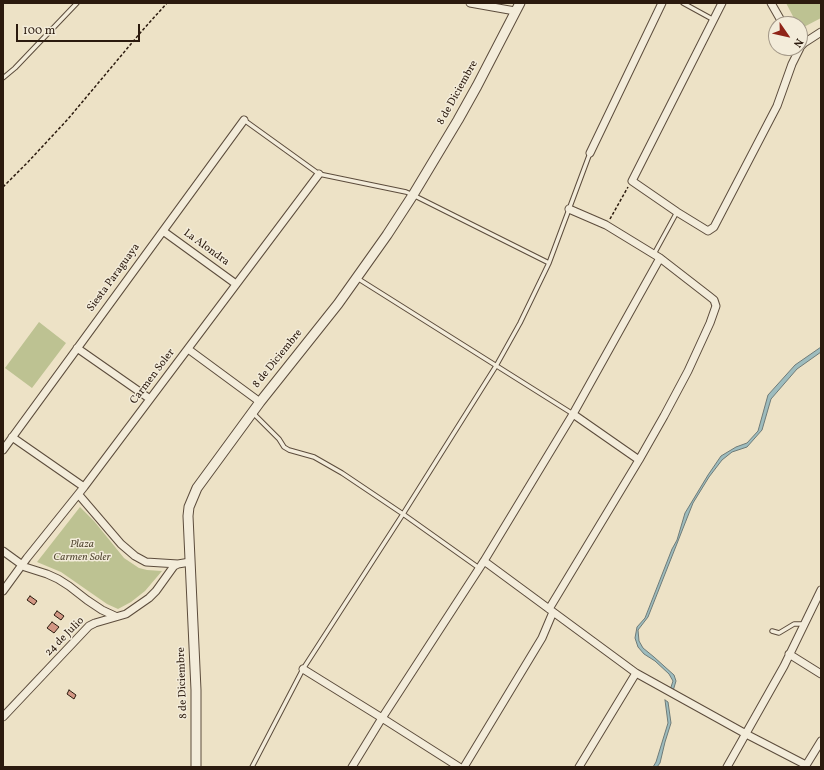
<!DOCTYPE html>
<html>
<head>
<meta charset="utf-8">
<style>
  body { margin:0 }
  #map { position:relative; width:824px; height:770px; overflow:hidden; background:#ede2c6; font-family:Vollkorn,serif }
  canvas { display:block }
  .frame { position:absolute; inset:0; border:4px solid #2b1a0e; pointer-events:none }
  .north { position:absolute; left:768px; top:16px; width:40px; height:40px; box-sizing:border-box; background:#f3ecda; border:1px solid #a39888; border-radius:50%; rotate:124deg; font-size:11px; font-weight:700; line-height:16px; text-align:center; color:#2b1a0e }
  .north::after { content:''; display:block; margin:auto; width:14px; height:18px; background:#8f2418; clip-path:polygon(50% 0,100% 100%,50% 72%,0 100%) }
  .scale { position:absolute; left:16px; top:24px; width:124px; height:18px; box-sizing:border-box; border:2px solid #2b1a0e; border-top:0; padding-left:5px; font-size:12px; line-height:14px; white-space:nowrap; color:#2b1a0e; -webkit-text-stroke:3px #f3ecda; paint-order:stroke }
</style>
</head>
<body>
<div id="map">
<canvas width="824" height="770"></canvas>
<div class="frame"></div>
<div class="north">N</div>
<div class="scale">100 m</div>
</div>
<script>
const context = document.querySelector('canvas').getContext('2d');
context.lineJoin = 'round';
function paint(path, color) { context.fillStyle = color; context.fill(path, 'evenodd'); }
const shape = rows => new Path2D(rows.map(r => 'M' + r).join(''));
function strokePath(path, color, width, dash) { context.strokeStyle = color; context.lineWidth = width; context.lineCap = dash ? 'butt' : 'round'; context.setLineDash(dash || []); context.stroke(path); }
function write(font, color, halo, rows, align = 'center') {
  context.font = font + ' Vollkorn,serif'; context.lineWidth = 3; context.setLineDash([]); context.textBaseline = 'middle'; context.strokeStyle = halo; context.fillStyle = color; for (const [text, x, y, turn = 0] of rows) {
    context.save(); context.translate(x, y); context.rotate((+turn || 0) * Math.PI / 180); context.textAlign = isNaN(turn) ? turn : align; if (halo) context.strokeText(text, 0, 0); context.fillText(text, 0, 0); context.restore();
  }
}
paint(shape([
  [786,3,821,3,821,18,800,29,800,24,797,24],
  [39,322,66,343,32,388,5,368],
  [80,507,94,521,124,558,139,568,147,570,162,571,145,591,131,602,118,609,107,604,61,572,37,562]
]), '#bdc292');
const water = shape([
  [821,347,821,352,797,369,771,399,762,430,747,447,732,452,722,460,709,477,693,503,648,617,638,630,639,641,643,648,654,657,674,675,676,681,673,691,670,690,673,681,669,674,655,661,644,654,638,647,635,638,637,627,645,618,672,549,677,540,685,513,708,475,721,456,736,447,747,443,758,431,768,395,795,365,821,347],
  [665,700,668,702,671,723,665,742,660,763,657,767,653,767,656,762,668,723,665,700]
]);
paint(water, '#9dbcbe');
strokePath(water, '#6f7b78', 1);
const building = shape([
  [30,596,37,601,34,605,27,600,30,596],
  [57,611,64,616,61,620,54,615,57,611],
  [52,622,59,627,54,633,47,628,52,622],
  [69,690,76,695,74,699,67,694,69,690]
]);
paint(building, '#d39784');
strokePath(building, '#2b1a0e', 1);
const service = shape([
  [683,3,714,20],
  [3,78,15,68,77,3],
  [244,120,319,174,406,192,413,195,549,263],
  [654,254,677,212],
  [357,278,573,414],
  [253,413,279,439,284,447,289,450,314,457,342,473,403,514,479,568],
  [772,631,779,633,794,624,804,624],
  [252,767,303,669,403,514,496,366,520,323,549,263,590,153]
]);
const minor = shape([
  [470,3,515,11],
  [722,3,632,181,677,212,708,231,714,227,777,106,792,64,800,48],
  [771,3,783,24],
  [800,47,804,43,821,32],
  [590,153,662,3],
  [163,231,236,284],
  [77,348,150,399],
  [188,349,260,402],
  [573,414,639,460],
  [12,437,84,487],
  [3,450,244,120],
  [79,495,121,544,135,556,146,562,178,564],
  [3,551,25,567,47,574,58,579,69,586,87,600,102,610,115,616],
  [484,561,636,673,746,734,806,765],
  [3,591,27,558,84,487,319,174],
  [549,609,639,460,664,416,688,371,710,323,716,306,714,300,709,296,660,258,606,225,569,209],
  [789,654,821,674],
  [303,669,382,718,459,767],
  [3,717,89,626,95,623,126,614,149,598,156,591,174,566,178,564,190,562],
  [352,767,382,718,484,561,573,414,660,258],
  [464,767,542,638,553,612],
  [579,767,636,673],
  [727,767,784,666,821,590],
  [805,767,821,741]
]);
const tertiary = shape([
  [196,767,196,690,188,516,189,507,197,488,260,402,338,304,387,235,413,195,458,120,477,86,520,3]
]);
strokePath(service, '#5c4c3c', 5.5);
strokePath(minor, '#5c4c3c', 9);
strokePath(tertiary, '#5c4c3c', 11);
strokePath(shape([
  [3,187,28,162,68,119,141,32,167,3],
  [610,219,628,187]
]), '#2b1a0e', 1.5, [3, 2]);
strokePath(service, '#f3ecda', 3.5);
strokePath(minor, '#f3ecda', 7);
strokePath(tertiary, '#f3ecda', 9);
write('11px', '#2b1a0e', '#f3ecda', [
  ["8 de Diciembre",458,93,-61],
  ["La Alondra",206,248,36],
  ["Siesta Paraguaya",114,278,-54],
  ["8 de Diciembre",278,359,-51],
  ["Carmen Soler",153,377,-53],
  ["24 de Julio",65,637,-45],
  ["8 de Diciembre",183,683,-92]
]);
write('italic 11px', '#574c36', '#f3ecda', [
  ["Plaza",82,545],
  ["Carmen Soler",82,558]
]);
</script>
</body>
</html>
